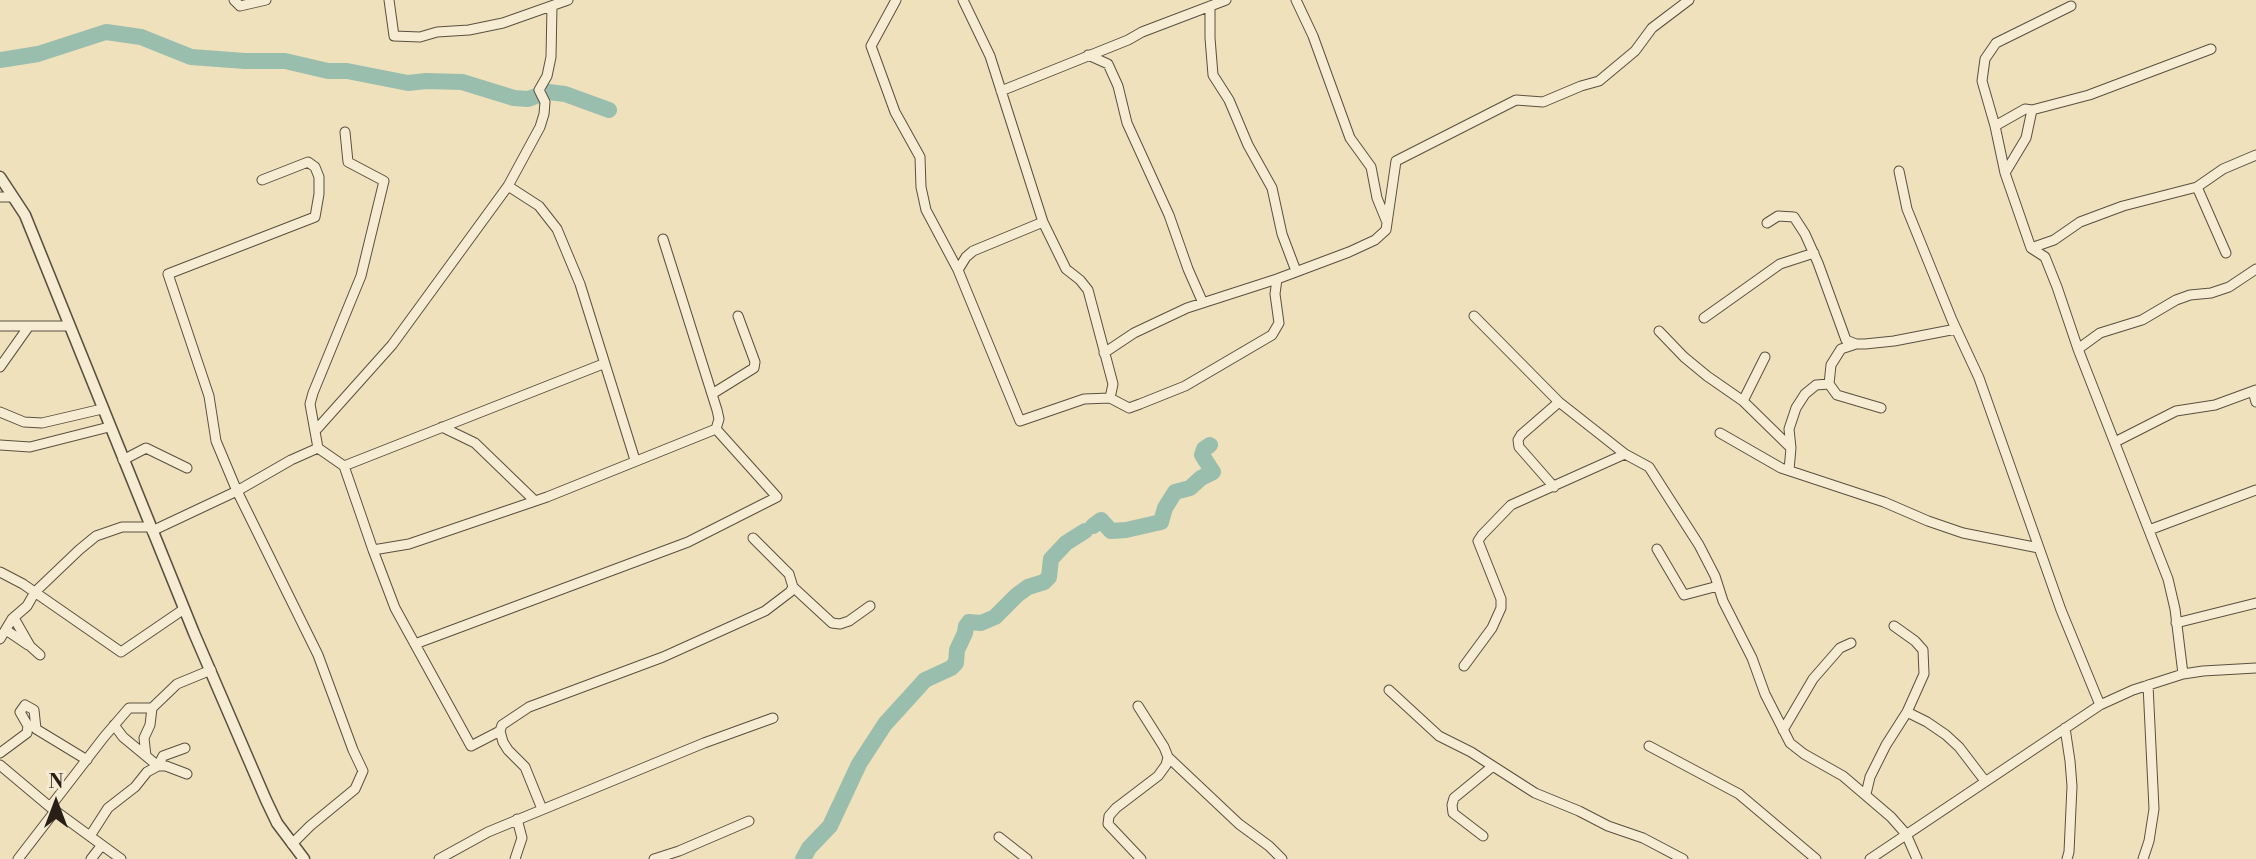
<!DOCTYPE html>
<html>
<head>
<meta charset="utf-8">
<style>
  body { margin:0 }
  #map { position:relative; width:2256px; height:859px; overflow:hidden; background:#efe1bc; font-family:"Libre Bodoni",serif }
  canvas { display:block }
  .north { position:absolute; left:21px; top:768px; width:70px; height:70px; -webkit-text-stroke:5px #f5ecd3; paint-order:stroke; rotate:0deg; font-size:19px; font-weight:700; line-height:28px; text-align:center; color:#291f17 }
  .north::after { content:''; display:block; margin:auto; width:24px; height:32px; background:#291f17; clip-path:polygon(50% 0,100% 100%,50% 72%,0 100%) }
</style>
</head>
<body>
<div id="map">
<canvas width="2256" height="859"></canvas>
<div class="north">N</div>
</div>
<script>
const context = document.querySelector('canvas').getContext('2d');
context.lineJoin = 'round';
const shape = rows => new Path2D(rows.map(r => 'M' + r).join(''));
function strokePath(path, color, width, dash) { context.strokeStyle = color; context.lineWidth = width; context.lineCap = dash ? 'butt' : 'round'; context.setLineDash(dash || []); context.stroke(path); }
strokePath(shape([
  [0,60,38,54,106,32,141,37,191,57,245,61,285,61,328,71,347,71,408,83,426,81,462,82,514,98,528,99,548,92,565,94,609,110],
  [1093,526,1101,520,1111,531,1126,530,1161,522,1165,508,1175,492,1190,488,1201,478,1213,472,1202,455,1204,449,1210,445],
  [803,859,809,848,830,826,859,764,885,724,925,680,951,668,956,663,957,650,965,633,966,626,969,622,981,623,995,617,1017,595,1028,587,1044,582,1049,577,1051,559,1066,543,1085,531]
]), '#9abeae', 16);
const minor = shape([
  [234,0,240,6,266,0],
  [389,0,394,36,420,37,437,32,469,30,503,23,568,0],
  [896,0,871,46,895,112,920,157,921,187,926,210,958,270],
  [963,0,990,56,1043,222,1066,269,1080,280,1088,290,1113,384,1110,398,1084,399,1020,421,958,270,966,257,973,251,1043,222],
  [1296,0,1313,36,1350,138,1371,167,1377,198,1386,220],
  [1210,6,1210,38,1213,75,1229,100,1248,145,1272,188,1282,234,1296,271],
  [1088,55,1108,64,1118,86,1127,123,1169,215,1188,269,1203,303],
  [1001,91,1128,40,1142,32,1226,0],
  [2032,110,2026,138,2005,173,2031,248,2045,257,2057,287,2078,349,2168,579,2175,609,2183,674],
  [1995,126,2025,109,2032,110,2089,95,2211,49],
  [1899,171,1907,209,1952,320,1979,378,2061,610,2100,705],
  [2005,173,1995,126,1982,81,1985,59,1996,43,2071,6],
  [262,180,308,162,315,167,319,177,319,194,315,217,168,274,209,396,216,441,237,491,318,655,353,750,363,771,355,789,310,826,292,844],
  [508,186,539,206,557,229,580,284,635,460],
  [2197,187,2226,253],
  [0,197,12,197],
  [1767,223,1778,216,1794,217,1805,234,1818,263,1846,340,1856,344,1865,344,1894,341,1956,329],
  [2031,248,2054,240,2080,222,2123,206,2197,187,2223,169,2256,155],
  [1474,316,1559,402,1625,454,1649,467,1699,545,1715,576,1723,601,1752,658,1765,694,1790,743,1804,754,1843,776,1891,817,1906,834,1917,859],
  [1704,318,1780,264,1814,253],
  [0,326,69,326],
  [1659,331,1684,357,1707,376,1743,401,1791,448],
  [1856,344,1841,349,1831,365,1829,384,1837,395,1881,408],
  [2078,349,2100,333,2142,320,2176,300,2190,295,2211,293,2229,287,2256,269],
  [1104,353,1134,333,1187,308,1277,279],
  [0,367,29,326],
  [2253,391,2256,402],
  [712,394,754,368,755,362,738,316],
  [1110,398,1129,408,1140,404,1185,386,1272,335,1279,323,1275,294,1277,279,1349,252,1375,240,1386,230,1396,161,1516,100,1543,102,1581,86,1599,81,1635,51,1652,28,1689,0],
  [1743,401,1765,357],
  [0,412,24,422,42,423,102,409],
  [442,427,475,443,535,501],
  [316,430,392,345,508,186,540,127,544,114,545,102,539,90,547,76,551,57,552,6],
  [1720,433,1781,468,1884,502,1928,521,1963,533,2039,548],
  [2115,442,2176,411,2215,405,2256,390],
  [0,445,30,447,109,427],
  [318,448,344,466,373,550,409,544,547,497,716,429,719,419,717,410,663,239],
  [123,460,146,448,187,468],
  [344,466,603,364],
  [1789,470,1791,448,1789,429,1796,408,1805,394,1816,385,1829,384],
  [1554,487,1519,447,1518,440,1521,435,1559,402],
  [2149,530,2256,490],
  [152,531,237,491,291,460,318,448,310,404,313,393,361,276,384,181,348,162,345,132],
  [1657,549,1684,595,1718,586],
  [373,550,395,608,471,746,500,731],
  [0,572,23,584,121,652,184,609],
  [793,587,832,623,840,624,849,621,870,606],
  [14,618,30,646,40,655],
  [2176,623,2256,603],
  [6,630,28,645],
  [0,639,12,619,27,606,35,592,79,550,96,536,122,527,150,527],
  [415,644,688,542,777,497,716,429],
  [1464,666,1492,628,1501,608,1501,599,1478,541,1482,535,1511,505,1625,454],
  [1389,690,1439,736,1471,752,1535,793,1579,811,1608,826,1643,838,1683,859],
  [1138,706,1164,747,1168,757,1166,765,1158,776,1116,808,1109,816,1108,824,1141,859],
  [1907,712,1927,722,1946,735,1959,747,1985,781],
  [2065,728,2070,761,2072,786,2069,852,2067,859],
  [1783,730,1813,679,1840,648,1851,643],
  [1649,746,1739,794,1816,859],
  [185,748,163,756,158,766,166,766,187,774],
  [0,753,27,733,28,726,20,712,25,705,34,710,36,729,87,760],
  [146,756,144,738,150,725,152,708],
  [1168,757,1239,824,1269,846,1282,859],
  [0,765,50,807,121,859],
  [1866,794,1870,777,1886,745,1907,712,1924,674,1923,650,1915,641,1894,626],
  [50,807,104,737,129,708,152,708,177,684,211,670],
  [542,809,525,767,508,750,503,742,500,731,502,725,529,707,663,657,765,611,790,592,793,587,789,574,753,538],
  [90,836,108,808,135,787,147,772,158,766,123,737,114,725],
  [1483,836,1453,813,1452,805,1454,798,1493,766],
  [999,837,1027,859],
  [18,859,55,811],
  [91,859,102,845],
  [439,859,488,832,704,743,773,718],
  [515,859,522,838,517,819],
  [654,859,679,851,749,821],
  [1870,859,2100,705,2133,690,2183,674,2203,671,2256,668],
  [2143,859,2149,841,2154,809,2148,685]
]);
const tertiary = shape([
  [0,177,25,215,194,633,266,800,277,823,304,859]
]);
strokePath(minor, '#5a5040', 11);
strokePath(tertiary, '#5a5040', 13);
strokePath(minor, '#f5ecd3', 9);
strokePath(tertiary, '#f5ecd3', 10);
</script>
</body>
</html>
